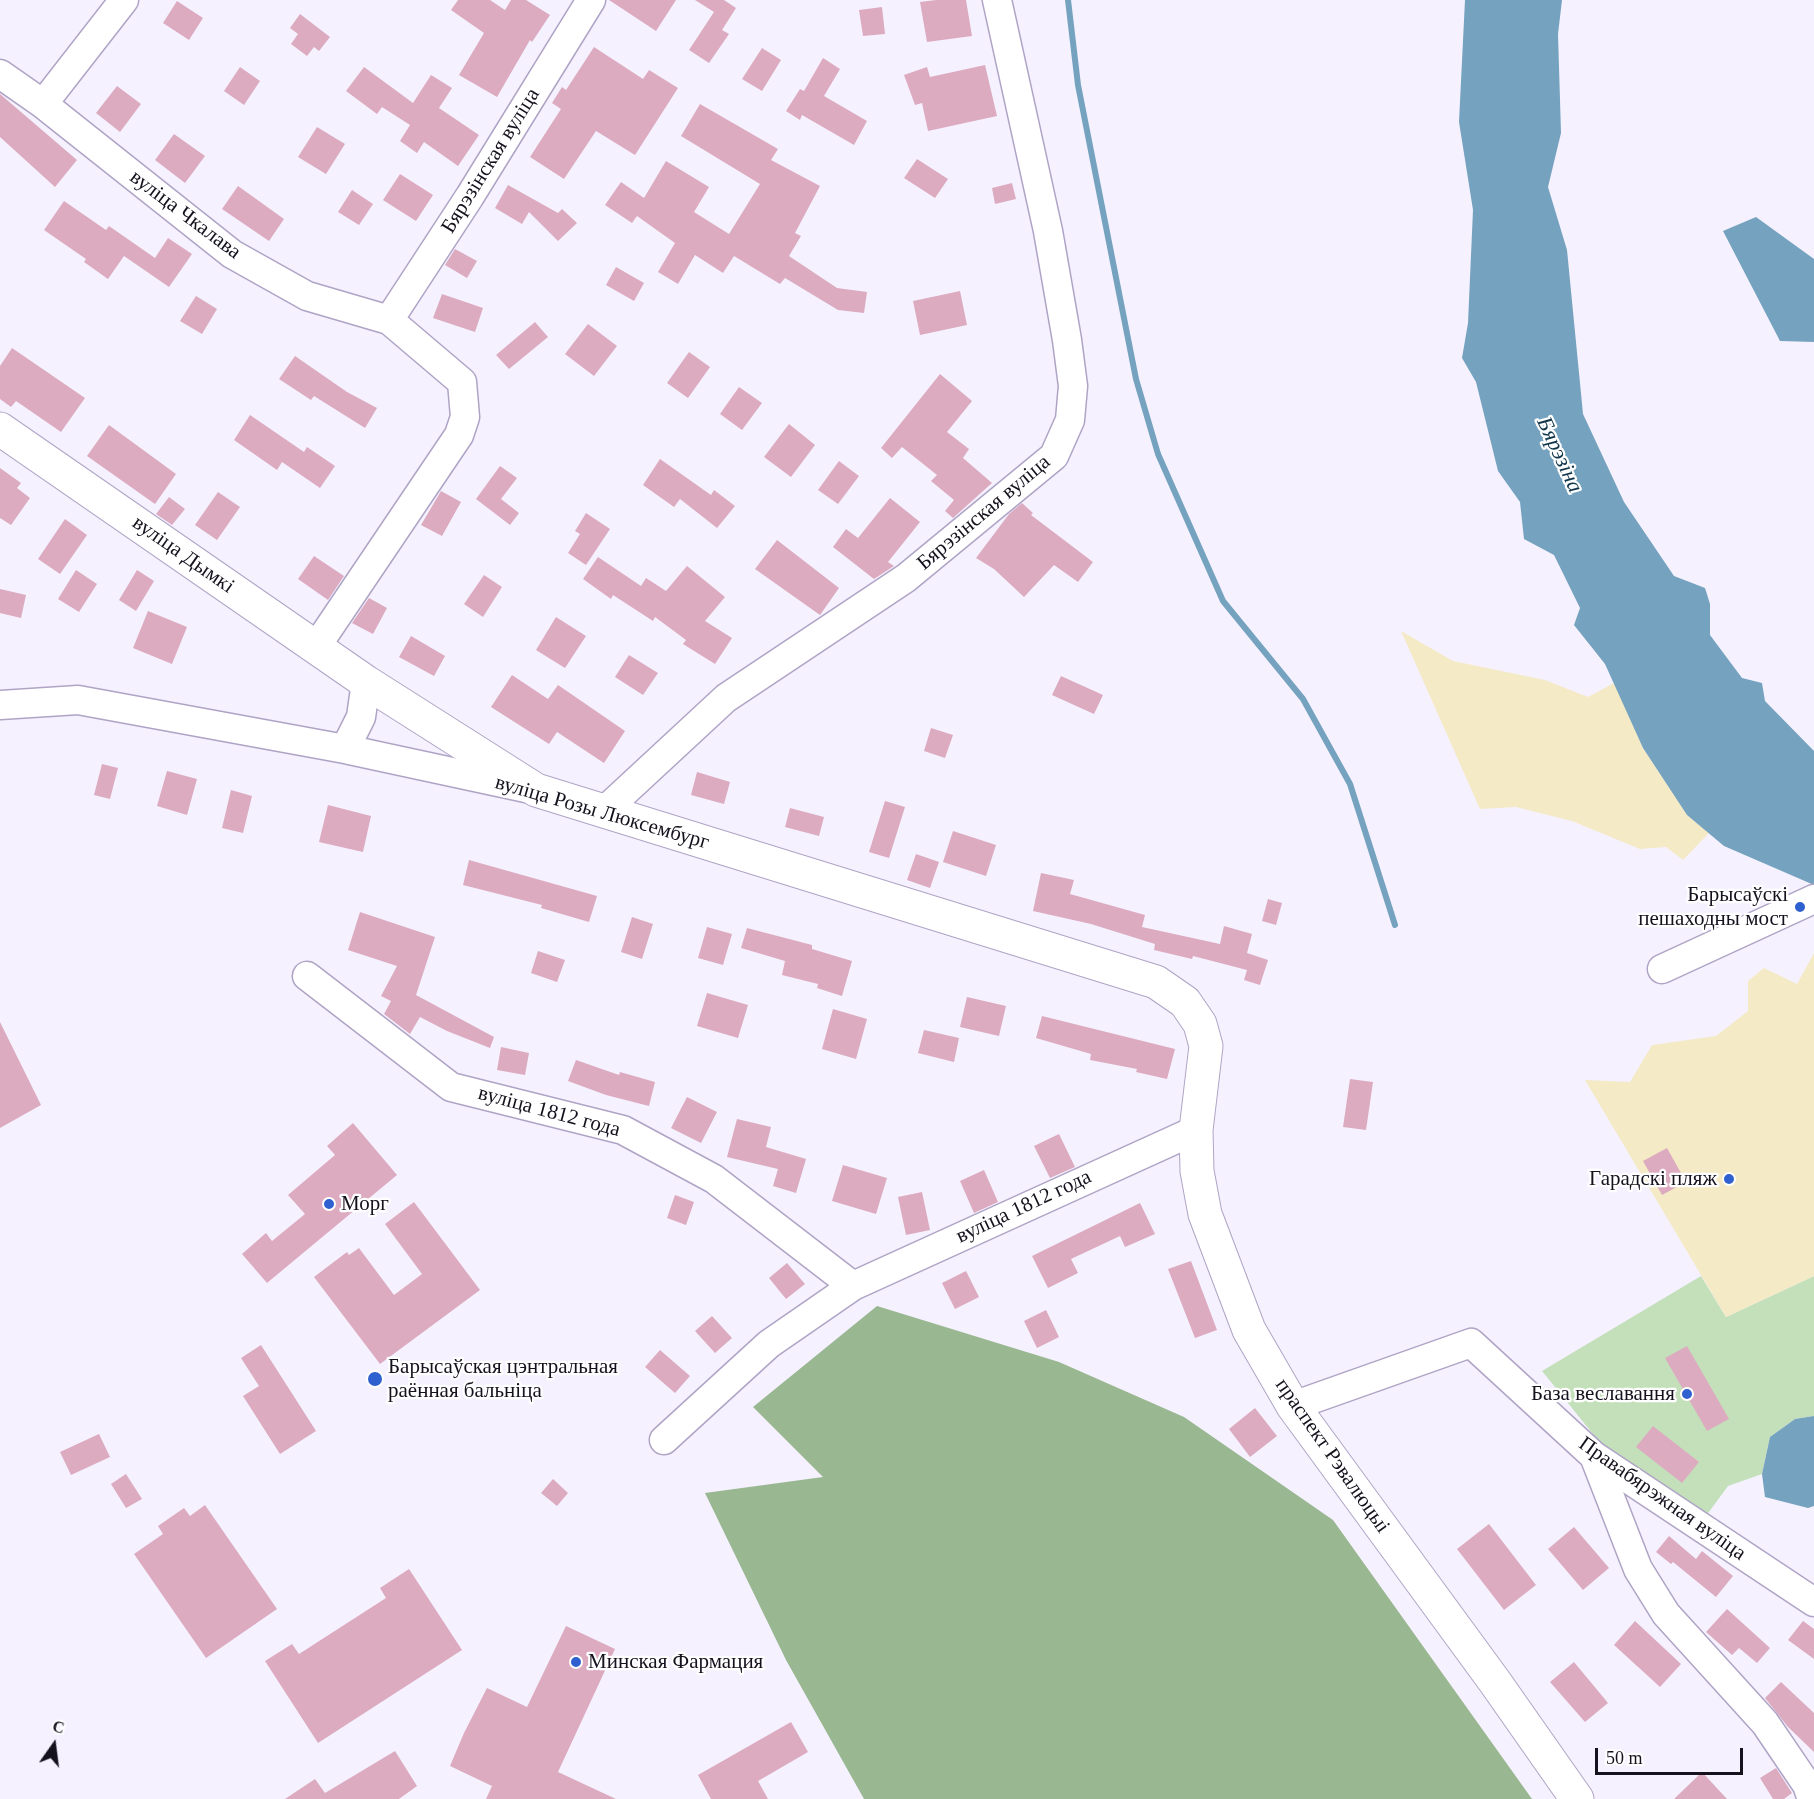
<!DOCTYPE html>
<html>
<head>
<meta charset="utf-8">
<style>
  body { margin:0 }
  #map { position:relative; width:1814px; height:1799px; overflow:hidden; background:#f5f1ff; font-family:Georgia,serif }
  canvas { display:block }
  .north { position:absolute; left:24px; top:1715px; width:60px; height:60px; -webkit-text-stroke:4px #fff; paint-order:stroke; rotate:14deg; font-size:16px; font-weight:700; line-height:24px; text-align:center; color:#15111d }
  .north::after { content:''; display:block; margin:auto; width:21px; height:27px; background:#15111d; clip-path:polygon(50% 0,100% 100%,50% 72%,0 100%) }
  .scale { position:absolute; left:1595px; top:1748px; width:148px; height:27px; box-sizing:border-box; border:3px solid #15111d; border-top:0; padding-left:8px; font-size:18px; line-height:21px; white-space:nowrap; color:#15111d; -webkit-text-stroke:4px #fff; paint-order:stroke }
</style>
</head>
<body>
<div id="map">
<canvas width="1814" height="1799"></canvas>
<div class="north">С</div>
<div class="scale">50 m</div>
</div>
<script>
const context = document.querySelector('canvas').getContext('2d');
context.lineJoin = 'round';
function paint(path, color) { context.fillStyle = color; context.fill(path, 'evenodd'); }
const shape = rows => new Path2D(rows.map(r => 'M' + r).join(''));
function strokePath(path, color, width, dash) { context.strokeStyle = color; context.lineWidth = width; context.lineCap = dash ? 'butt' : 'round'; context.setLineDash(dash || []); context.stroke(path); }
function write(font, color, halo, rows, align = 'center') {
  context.font = font + ' Georgia,serif'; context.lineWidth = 4.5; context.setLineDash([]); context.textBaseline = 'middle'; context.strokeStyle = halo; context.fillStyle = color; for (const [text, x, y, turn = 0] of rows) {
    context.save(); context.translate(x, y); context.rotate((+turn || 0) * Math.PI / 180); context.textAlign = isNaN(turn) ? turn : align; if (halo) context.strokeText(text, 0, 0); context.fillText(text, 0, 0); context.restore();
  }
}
paint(shape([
  [1701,1276,1726,1317,1814,1276,1814,1416,1795,1419,1770,1437,1762,1474,1728,1486,1706,1516,1609,1454,1542,1371]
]), '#c4e0bb');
paint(shape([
  [877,1306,1059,1362,1184,1417,1333,1520,1532,1799,864,1799,786,1660,705,1493,823,1477,753,1407]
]), '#99b790');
paint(shape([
  [1401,631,1453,661,1545,680,1588,697,1614,683,1643,748,1687,815,1709,833,1683,860,1666,847,1640,849,1572,821,1516,807,1480,809],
  [1814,953,1814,1276,1726,1317,1585,1080,1630,1082,1652,1045,1716,1036,1748,1011,1748,981,1764,968,1797,984]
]), '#f4eac5');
paint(shape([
  [1465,0,1562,0,1558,34,1561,133,1548,187,1567,250,1583,414,1624,502,1674,576,1705,588,1710,604,1710,635,1742,678,1762,683,1765,701,1814,751,1814,885,1724,846,1687,815,1643,748,1605,664,1574,625,1580,608,1554,555,1524,539,1520,502,1498,471,1476,382,1462,358,1468,323,1473,210,1459,122],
  [1756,217,1814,259,1814,342,1780,341,1723,231],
  [1814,1416,1814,1506,1808,1508,1765,1497,1762,1474,1770,1437,1795,1419]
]), '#75a2be');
strokePath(shape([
  [1068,0,1078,85,1136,379,1158,454,1223,601,1303,699,1350,784,1395,925]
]), '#75a2be', 6);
paint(shape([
  [458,0,490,0,505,10,511,0,526,0,550,15,532,42,530,40,497,97,459,75,484,33,451,10],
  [609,0,676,0,656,31],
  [695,0,724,0,736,8,722,30,729,34,709,63,689,50,714,12],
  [936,0,966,0,972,36,927,42,920,2],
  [177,1,203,18,189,40,163,23],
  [882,7,885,34,863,36,859,10],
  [300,14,330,37,319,51,314,47,307,56,291,44,298,34,290,28],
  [594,47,643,79,649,70,678,88,635,155,596,131,564,179,530,157,561,109,552,103,562,87,566,90],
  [762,48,781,60,762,91,742,79],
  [823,58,840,69,824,96,867,121,854,145,802,115,800,120,786,111,800,89,804,91],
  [985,65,997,116,928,131,922,103,915,105,904,75,927,67,930,77],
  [240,67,260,81,244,105,224,91],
  [364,67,413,103,431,75,452,88,439,108,479,135,458,166,424,142,417,153,400,141,410,125,382,107,377,114,346,91],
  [117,86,141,104,120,132,96,113],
  [0,94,77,160,55,187,0,137],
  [700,104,778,149,771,160,820,186,795,233,801,236,789,256,837,288,867,292,864,313,838,310,785,278,780,284,734,256,723,273,695,255,678,284,658,272,675,243,637,216,632,223,605,205,621,182,644,198,666,161,709,187,694,212,729,234,760,184,681,136],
  [317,127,345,144,326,174,298,157],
  [174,134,205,156,185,183,155,160],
  [917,159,948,179,935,198,904,178],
  [400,174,433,195,416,221,383,200],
  [1012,183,1016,199,995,204,992,188],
  [508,185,558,213,562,209,577,223,558,241,529,212,522,224,495,208],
  [238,186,284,219,269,241,222,209],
  [352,190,373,204,359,225,338,212],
  [64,201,106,230,109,226,155,258,168,238,192,254,169,287,124,256,108,279,84,262,86,259,44,230],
  [455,249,477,261,467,278,445,265],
  [616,267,644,283,634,301,606,285],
  [960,291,967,325,920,335,913,301],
  [442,294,483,308,475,332,433,318],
  [196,296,217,309,202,334,180,321],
  [535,322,548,337,509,369,496,355],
  [588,324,617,346,594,376,565,354],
  [12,348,85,398,61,432,16,401,11,407,0,399,0,366],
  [689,352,710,367,688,398,667,383],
  [295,356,347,392,377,408,365,428,314,396,311,400,279,379],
  [940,374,972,401,947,432,969,449,963,458,992,483,953,518,945,511,954,500,931,481,937,475,902,447,892,458,881,448],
  [739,387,762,403,742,430,720,414],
  [250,415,304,452,307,447,335,466,320,488,282,462,277,470,234,440],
  [789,424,815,445,791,477,764,457],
  [109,425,176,474,155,504,87,456],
  [660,459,711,495,714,490,735,506,717,528,680,499,674,507,643,485],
  [839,461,859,476,838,504,818,490],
  [500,466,517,478,501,499,519,513,510,525,476,499],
  [0,468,21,483,17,488,30,498,11,525,0,518],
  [441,491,461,502,442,536,421,525],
  [218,492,240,507,217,540,195,525],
  [169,497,185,509,172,525,156,514],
  [890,498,920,522,888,562,894,566,874,579,833,547,846,529,858,538],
  [1022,503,1033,513,1031,515,1093,562,1078,582,1054,565,1024,597,994,569,976,558,1009,514],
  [586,513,610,529,586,565,568,553,580,534,575,531],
  [65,519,87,535,60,574,38,559],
  [777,540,839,588,820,615,755,569],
  [314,556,344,576,328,600,298,579],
  [598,557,641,586,646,578,666,591,687,566,725,597,705,621,732,638,715,664,683,644,686,640,655,617,653,621,613,595,611,599,583,579],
  [76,570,97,584,79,612,58,599],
  [137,570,154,581,136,611,119,600],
  [484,575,502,587,483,617,464,604],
  [0,589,26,595,21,618,0,613],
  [369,598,387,608,373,634,352,623],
  [148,611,187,627,172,664,133,648],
  [556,617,586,636,565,668,536,650],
  [411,636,445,656,434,676,399,657],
  [629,655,658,673,643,695,615,677],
  [512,675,548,699,558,685,625,731,604,763,557,732,549,744,491,707],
  [1061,676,1103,695,1094,714,1052,695],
  [931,728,953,735,945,758,924,751],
  [102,764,118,768,110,799,94,795],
  [167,771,197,779,187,815,157,806],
  [697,772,730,782,724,804,691,795],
  [231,790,252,796,243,833,222,828],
  [885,801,905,807,889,858,869,852],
  [328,805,371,816,363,852,319,842],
  [790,808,824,817,819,836,785,827],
  [953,831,996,845,986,876,943,862],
  [916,854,939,862,930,888,907,880],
  [469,860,597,896,589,922,541,908,542,905,463,885],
  [1041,873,1074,880,1070,894,1145,915,1142,927,1220,944,1224,926,1252,934,1247,953,1268,960,1260,985,1244,980,1247,970,1193,956,1192,959,1154,950,1155,944,1091,924,1033,911],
  [1268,899,1282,903,1276,925,1262,921],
  [360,912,435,937,416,995,494,1037,490,1048,447,1031,420,1017,410,1034,384,1014,391,1001,381,996,397,966,348,950],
  [632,917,653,924,642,959,621,952],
  [707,927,732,934,723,965,698,958],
  [747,928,812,945,812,949,852,961,842,996,817,988,818,984,782,975,785,961,741,948],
  [538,951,565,960,557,982,531,973],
  [707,993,748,1005,738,1038,697,1026],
  [967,997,1006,1006,999,1036,960,1027],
  [833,1009,867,1019,856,1059,822,1049],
  [1042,1016,1175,1049,1167,1079,1136,1072,1137,1069,1090,1060,1091,1054,1036,1038],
  [0,1022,41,1105,0,1128],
  [924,1030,959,1038,954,1062,918,1053],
  [501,1047,529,1053,525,1075,497,1070],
  [576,1060,619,1075,620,1072,655,1082,649,1106,606,1095,568,1081],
  [1350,1079,1373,1082,1366,1130,1343,1127],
  [687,1097,717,1112,701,1143,671,1128],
  [737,1119,771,1127,766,1147,806,1159,796,1193,773,1186,778,1169,727,1157],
  [353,1123,397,1175,267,1283,242,1254,266,1233,272,1241,305,1214,288,1195,335,1155,327,1146],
  [1059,1134,1075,1167,1050,1178,1034,1146],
  [1667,1148,1686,1182,1662,1195,1643,1161],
  [843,1165,887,1178,876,1214,832,1201],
  [984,1170,998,1202,974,1213,960,1181],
  [922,1192,930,1230,906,1235,898,1197],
  [675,1195,694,1202,686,1225,667,1218],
  [414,1202,480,1290,380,1364,314,1277,347,1252,349,1255,359,1248,394,1295,422,1274,385,1224],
  [1140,1203,1155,1234,1125,1247,1120,1236,1071,1259,1078,1273,1048,1288,1032,1256],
  [1191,1261,1217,1330,1195,1338,1168,1269],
  [787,1263,805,1284,786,1299,769,1278],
  [966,1271,979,1297,955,1309,942,1283],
  [1046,1310,1059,1337,1037,1348,1024,1321],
  [712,1316,732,1338,715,1353,695,1331],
  [261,1345,316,1431,280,1454,243,1396,259,1386,241,1358],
  [1687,1346,1729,1419,1707,1431,1665,1358],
  [660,1350,690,1376,675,1393,645,1367],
  [1255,1408,1277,1436,1250,1457,1229,1429],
  [1653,1426,1699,1462,1682,1483,1636,1447],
  [99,1434,110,1457,71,1475,60,1452],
  [126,1474,142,1499,126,1508,111,1484],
  [553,1479,568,1493,557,1506,541,1493],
  [205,1505,277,1609,206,1658,134,1554,163,1534,158,1526,184,1508,190,1516],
  [1489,1524,1536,1585,1504,1610,1457,1549],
  [1574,1527,1609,1568,1583,1590,1548,1549],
  [1669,1536,1696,1559,1702,1551,1733,1576,1716,1597,1673,1562,1671,1564,1656,1552],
  [409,1569,462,1650,318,1743,265,1661,292,1644,299,1654,386,1598,380,1588],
  [1727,1609,1770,1648,1757,1663,1739,1648,1732,1655,1706,1632],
  [1635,1621,1681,1664,1660,1687,1614,1645],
  [1803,1621,1814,1629,1814,1659,1788,1640],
  [566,1626,615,1649,558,1772,616,1799,486,1799,492,1786,450,1766,464,1733,487,1688,527,1707],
  [1574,1662,1608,1703,1585,1722,1550,1682],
  [1781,1682,1814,1713,1814,1752,1788,1727,1765,1698],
  [791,1722,808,1752,758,1781,768,1799,711,1799,698,1775],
  [395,1751,417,1786,399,1799,285,1799,315,1779,325,1793],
  [1776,1768,1792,1793,1784,1799,1773,1799,1760,1778],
  [1702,1772,1727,1799,1674,1799]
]), '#dcabc0');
const minor = shape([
  [0,74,43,104,232,254,307,296,389,320,462,382,465,417,459,435,316,647],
  [43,104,124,0],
  [389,320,470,196,591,0],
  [0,705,78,700,345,749,526,788],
  [345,749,361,717,366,682],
  [603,812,726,698,906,578,1054,456,1070,420,1073,386,1067,340,1048,231,997,0],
  [1662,969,1814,899],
  [307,976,451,1087,623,1130,714,1179,853,1286],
  [1293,1406,1471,1343,1594,1456,1814,1602],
  [664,1440,769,1344,853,1286,1196,1130],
  [1594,1456,1638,1569,1666,1614,1765,1723,1807,1785,1812,1799]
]);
const major = shape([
  [0,429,366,682,536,790,1156,982,1185,1002,1200,1024,1206,1046,1196,1130,1197,1171,1205,1214,1249,1330,1293,1406,1495,1682,1577,1799]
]);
strokePath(minor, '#afa4c5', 31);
strokePath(major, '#afa4c5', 35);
strokePath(minor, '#fff', 28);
strokePath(major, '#fff', 33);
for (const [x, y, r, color] of [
  [1800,907,6,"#2f60cf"],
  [1729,1179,6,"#2f60cf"],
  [329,1204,6,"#2f60cf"],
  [375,1379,8,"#2f60cf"],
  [1687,1394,6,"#2f60cf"],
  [576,1662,6,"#2f60cf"]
]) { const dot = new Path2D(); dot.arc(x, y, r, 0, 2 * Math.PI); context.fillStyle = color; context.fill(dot); strokePath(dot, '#fff', 2); }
write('21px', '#15111d', '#fff', [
  ["Бярэзінская вуліца",491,161,-58],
  ["вуліца Чкалава",185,215,37],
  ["Бярэзінская вуліца",984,513,-40],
  ["вуліца Дымкі",183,555,35],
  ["вуліца Розы Люксембург",602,813,16],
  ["вуліца 1812 года",549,1112,15],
  ["вуліца 1812 года",1024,1207,-25],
  ["праспект Рэвалюцыі",1332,1456,55],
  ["Правабярэжная вуліца",1662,1499,35]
]);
write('21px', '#15111d', '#fff', [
  ["Барысаўскі",1788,895],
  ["пешаходны мост",1788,919],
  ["Гарадскі пляж",1717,1179],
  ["Морг",341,1204,"left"],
  ["Барысаўская цэнтральная",388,1367,"left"],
  ["раённая бальніца",388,1391,"left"],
  ["База веславання",1675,1394],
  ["Минская Фармация",588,1662,"left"]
], 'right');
write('italic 22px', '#10354b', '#fff', [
  ["Бярэзіна",1559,455,65]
]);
</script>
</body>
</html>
